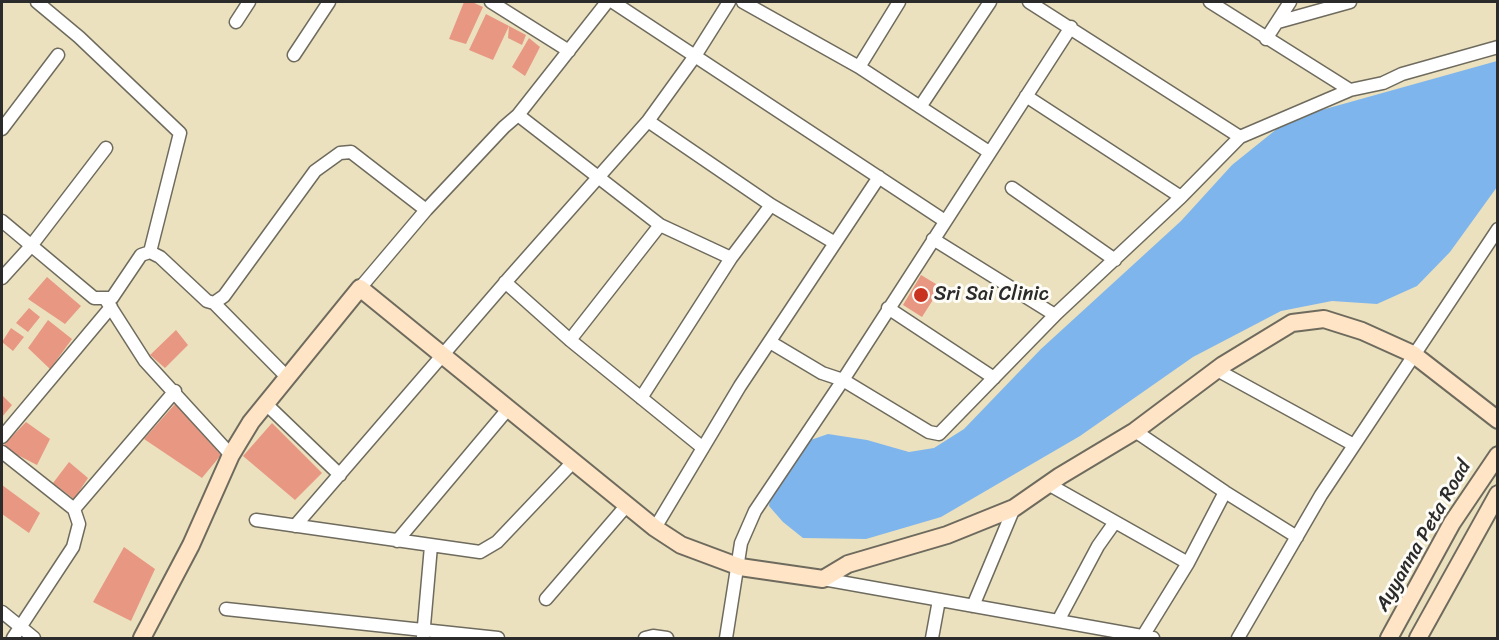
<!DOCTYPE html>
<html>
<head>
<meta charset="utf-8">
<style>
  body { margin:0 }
  #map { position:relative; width:1499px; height:640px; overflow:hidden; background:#ebe1be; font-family:Sriracha,sans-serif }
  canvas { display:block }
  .frame { position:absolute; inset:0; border:3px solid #2b2b2b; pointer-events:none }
</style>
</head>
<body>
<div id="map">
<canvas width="1499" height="640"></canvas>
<div class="frame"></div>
</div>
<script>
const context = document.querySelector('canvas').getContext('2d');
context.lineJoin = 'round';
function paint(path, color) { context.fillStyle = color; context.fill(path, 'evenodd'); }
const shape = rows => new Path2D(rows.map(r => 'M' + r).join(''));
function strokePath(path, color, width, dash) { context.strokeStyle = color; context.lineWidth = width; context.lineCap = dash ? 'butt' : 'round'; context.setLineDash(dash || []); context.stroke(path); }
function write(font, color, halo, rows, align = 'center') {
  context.font = font + ' Sriracha,sans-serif'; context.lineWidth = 6; context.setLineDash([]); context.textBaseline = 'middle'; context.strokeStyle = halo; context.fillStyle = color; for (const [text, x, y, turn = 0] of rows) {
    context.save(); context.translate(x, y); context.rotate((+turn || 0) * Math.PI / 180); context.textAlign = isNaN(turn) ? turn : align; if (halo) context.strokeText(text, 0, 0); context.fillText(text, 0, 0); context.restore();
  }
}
paint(shape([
  [1497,61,1497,187,1450,252,1417,286,1377,304,1332,301,1281,311,1193,357,1080,436,941,517,866,539,803,538,783,522,769,506,772,487,802,443,828,434,867,440,909,452,934,448,964,429,1041,349,1181,221,1232,165,1278,128,1318,111]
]), '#7eb5ed');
paint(shape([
  [464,2,472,2,483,7,466,44,449,39],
  [486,14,509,26,493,60,469,50],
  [509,26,526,35,522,45,508,38],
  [529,38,540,47,525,76,512,67],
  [921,275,941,287,922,317,903,305],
  [47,277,81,306,65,324,28,299],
  [29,308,40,317,28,332,16,323],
  [48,320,72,339,50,369,28,348],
  [11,328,24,337,13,351,2,342],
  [176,330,188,345,165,368,150,355],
  [2,395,12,405,2,417],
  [175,404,221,455,202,478,144,439],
  [26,422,50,439,37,465,2,447],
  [272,423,322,473,295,500,243,456],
  [69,462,88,478,74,499,53,483],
  [2,485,40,513,29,533,2,514],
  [124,547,155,569,131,621,93,602]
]), '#e89783');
const street = shape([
  [37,2,79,37,180,133,150,252],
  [491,2,569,51],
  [613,2,945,221],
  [743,2,859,67,989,152],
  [1029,2,1240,137],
  [1210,2,1350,90],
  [236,22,249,2],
  [1278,22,1350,2],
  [1266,39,1290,2],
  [294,55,329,2],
  [859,67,899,2],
  [1026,96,1181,197],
  [920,107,990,2],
  [518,115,660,225,731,258],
  [648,121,771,205,835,243],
  [2,129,58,55],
  [1012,188,1115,260],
  [2,221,94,298,112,298,141,255,150,252,160,257,207,301,214,303,224,296,315,171,340,153,351,152,426,210],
  [933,239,1055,315],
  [2,278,31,246,106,148],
  [505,282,570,340,703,448],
  [360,288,426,210,504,127,518,115,607,2],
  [106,300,145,361,231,455],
  [214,303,286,376],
  [888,308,994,378],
  [570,340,660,225],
  [770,342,822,373,843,380,929,432,939,434,1057,313,1181,197,1240,137,1350,90,1383,83,1402,74,1498,47],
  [1217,370,1354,445],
  [641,398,731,258,771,205],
  [265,403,340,475],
  [1135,431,1225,492,1297,537],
  [2,437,111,307],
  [2,452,74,509,79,524,73,547,13,638],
  [1048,484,1188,563],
  [74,509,175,391],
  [256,520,480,552,497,542,573,462],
  [295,526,510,277,648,121,695,56,729,2],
  [655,528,740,386,879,177],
  [397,541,508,409],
  [823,579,1153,638],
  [546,599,627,505],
  [973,606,1014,508],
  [226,609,498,638],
  [2,612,34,638],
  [1058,621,1098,546,1115,522],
  [1143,636,1188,563,1225,492],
  [423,637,431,546],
  [645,638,653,636,667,638],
  [726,638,741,543,755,511,843,380,1071,27],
  [932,638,939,600],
  [1238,638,1321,495,1498,229]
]);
const secondary = shape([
  [142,638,191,545,231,455,251,422,360,288,655,528,681,545,740,567,823,579,848,564,947,535,1014,508,1060,476,1135,431,1223,365,1292,323,1324,319,1362,331,1413,354,1498,420],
  [1389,638,1452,523,1498,455],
  [1418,638,1498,494]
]);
strokePath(street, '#6e6b5e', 15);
strokePath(secondary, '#6e6b5e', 20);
strokePath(street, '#fff', 12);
strokePath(secondary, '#ffe4c6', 16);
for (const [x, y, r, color] of [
  [921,295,8,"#c8321e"]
]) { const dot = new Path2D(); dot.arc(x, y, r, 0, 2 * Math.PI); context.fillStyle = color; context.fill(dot); strokePath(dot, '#fdfcf7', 2); }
write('20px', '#2b2b2b', '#fdfcf7', [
  ["Sri Sai Clinic",934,295]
], 'left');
write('20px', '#2b2b2b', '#fdfcf7', [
  ["Ayyanna Peta Road",1424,536,-60]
]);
</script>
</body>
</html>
